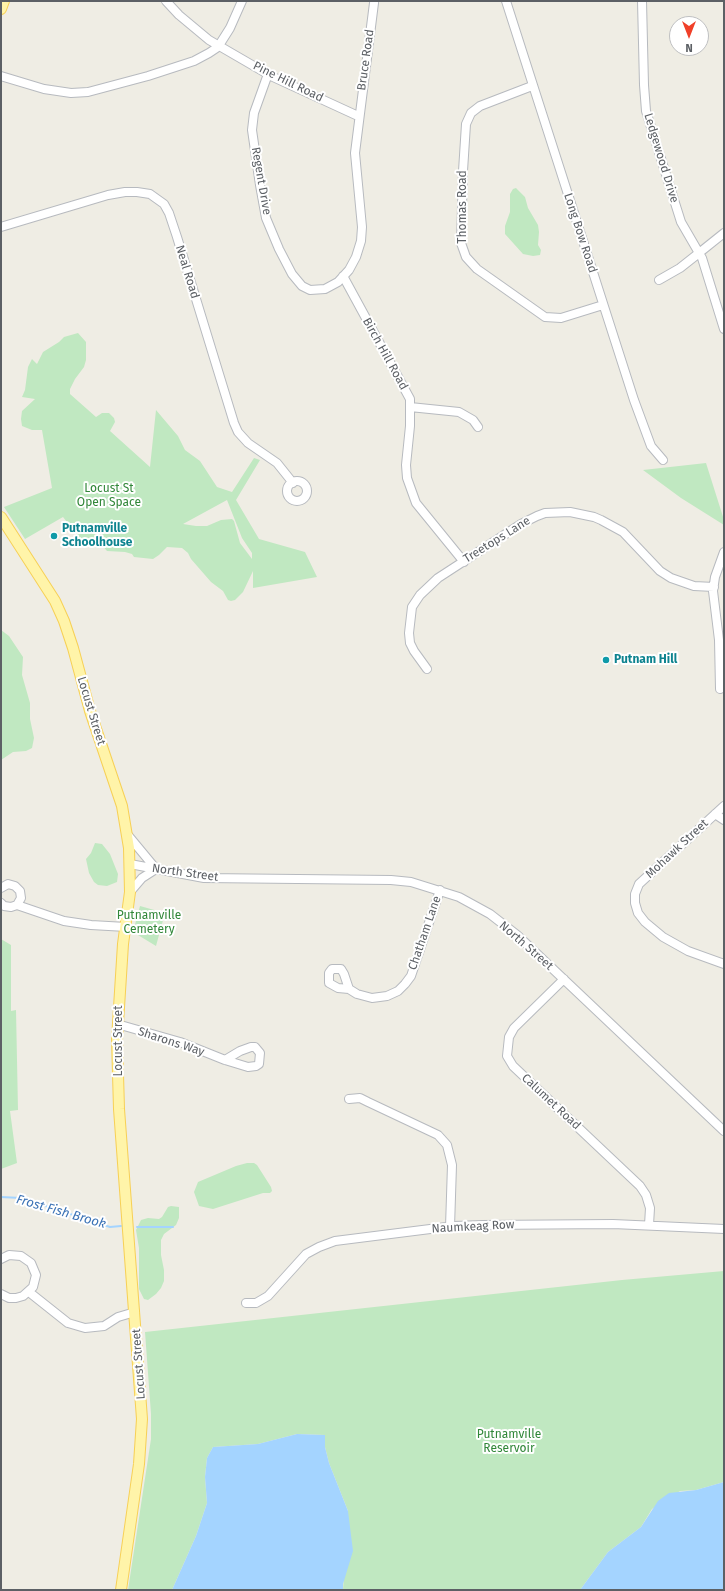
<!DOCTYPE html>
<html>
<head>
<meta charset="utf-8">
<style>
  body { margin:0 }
  #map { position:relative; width:725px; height:1591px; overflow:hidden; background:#efede4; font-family:"Fira Sans",sans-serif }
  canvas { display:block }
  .frame { position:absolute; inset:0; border:2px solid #5c6065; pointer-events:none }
  .north { position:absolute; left:669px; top:16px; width:40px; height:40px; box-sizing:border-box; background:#fff; border:1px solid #bebfc1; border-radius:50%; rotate:180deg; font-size:11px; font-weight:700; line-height:16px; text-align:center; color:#5c6065 }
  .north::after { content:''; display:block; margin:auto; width:14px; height:18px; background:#f04029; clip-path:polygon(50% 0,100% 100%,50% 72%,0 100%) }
</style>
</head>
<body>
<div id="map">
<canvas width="725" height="1591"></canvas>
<div class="frame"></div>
<div class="north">N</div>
</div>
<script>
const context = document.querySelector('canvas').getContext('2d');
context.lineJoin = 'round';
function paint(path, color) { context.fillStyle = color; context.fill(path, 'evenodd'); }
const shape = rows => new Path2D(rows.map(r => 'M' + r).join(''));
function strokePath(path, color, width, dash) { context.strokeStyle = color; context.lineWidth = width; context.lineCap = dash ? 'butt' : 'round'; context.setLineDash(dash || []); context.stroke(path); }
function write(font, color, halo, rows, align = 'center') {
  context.font = font + ' "Fira Sans",sans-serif'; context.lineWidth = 4; context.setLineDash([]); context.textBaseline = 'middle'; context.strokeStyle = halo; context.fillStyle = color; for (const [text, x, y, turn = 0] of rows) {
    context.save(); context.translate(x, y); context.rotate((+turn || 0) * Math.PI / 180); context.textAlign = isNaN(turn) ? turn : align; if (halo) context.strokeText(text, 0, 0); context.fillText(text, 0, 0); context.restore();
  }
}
paint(shape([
  [516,188,525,197,528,208,538,225,539,232,538,245,541,250,540,255,533,256,523,254,505,234,505,226,510,212,510,194,513,189],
  [78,333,86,342,86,360,84,367,75,379,70,389,70,394,96,417,102,413,109,413,114,418,115,422,110,431,150,467,156,410,178,436,185,450,200,461,217,487,232,492,254,458,260,460,236,500,259,539,305,552,317,577,253,588,253,571,243,592,235,600,231,601,228,600,223,591,211,582,191,559,188,553,182,548,167,547,159,555,153,559,134,557,132,554,125,552,107,551,102,545,85,545,63,517,25,539,4,507,52,488,42,430,32,430,22,426,21,419,22,411,35,399,22,397,25,390,28,367,32,359,37,364,43,352,59,342,64,337],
  [227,500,242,538,252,553,252,559,240,543,234,521,232,519,221,520,207,526,196,526,183,524],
  [706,463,724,520,724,525,681,498,643,470],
  [1,630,9,636,23,657,22,675,30,703,30,719,34,738,32,748,26,751,13,752,1,760],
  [95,843,102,844,110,854,118,874,117,882,107,886,98,885,94,882,89,873,86,859,91,853],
  [140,906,165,913,156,946,133,932],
  [1,939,11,945,11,1011,16,1010,18,1110,10,1111,17,1163,1,1169],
  [247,1163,254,1163,257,1165,271,1187,272,1191,270,1193,263,1193,213,1209,199,1206,194,1192,198,1182,236,1166],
  [171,1206,179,1207,179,1218,176,1225,164,1234,161,1240,161,1255,164,1270,164,1281,161,1288,156,1294,148,1300,144,1299,139,1289,139,1248,136,1230,141,1220,148,1218,159,1219,162,1217,168,1207],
  [724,1271,724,1482,696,1490,680,1491,652,1509,641,1527,608,1552,580,1590,343,1590,348,1511,329,1463,325,1447,325,1435,297,1434,258,1444,213,1447,207,1458,205,1477,207,1503,196,1536,172,1590,128,1590,151,1439,151,1414,145,1332,622,1280]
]), '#c0e8c1');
paint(shape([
  [297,1434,325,1435,325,1447,329,1463,348,1511,353,1551,343,1584,343,1590,172,1590,196,1536,207,1503,205,1477,207,1458,213,1447,258,1444],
  [724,1482,724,1590,580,1590,608,1552,641,1527,658,1501,669,1493,696,1490]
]), '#a4d4ff');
strokePath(shape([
  [1,1197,21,1198,110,1227,121,1226],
  [137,1227,173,1227]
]), '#a4d4ff', 2);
const minor = shape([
  [166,1,179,15,209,40,271,76,358,116],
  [506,1,634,400,651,446,663,460],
  [642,1,644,85,646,111,681,222,699,253,724,233],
  [268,74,254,113,252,130,260,185,266,218,279,249,292,274,302,286,310,290,325,289,338,282,349,270,356,257,361,241,362,227,355,153,374,3],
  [1,76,44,89,71,93,88,92,148,76,194,61,209,53,218,47,230,28,242,1],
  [532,86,480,106,471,113,466,124,463,171,461,243,466,257,477,269,545,317,561,318,603,305],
  [1,227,108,195,125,192,137,192,150,194,164,204,169,213,177,237,234,423,238,432,248,443,277,463,293,483],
  [343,276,410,399,410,426,406,465,407,478,416,503,464,562],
  [659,280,680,268,699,253,702,258,724,329],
  [410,407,459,412,473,420,478,427],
  '287 491a10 10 0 1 1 20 0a10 10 0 1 1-20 0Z',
  [427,669,414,651,410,643,409,633,412,607,420,595,438,578,521,524,537,516,545,513,570,512,594,517,601,520,623,532,660,571,671,578,694,586,714,587],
  [720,689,719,640,713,591,715,577,724,552],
  [724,806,639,884,635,894,635,903,638,913,645,922,663,937,688,951,724,964],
  [715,814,724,820],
  [127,834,156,869,142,878,130,892],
  [130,864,204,878,391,880,411,882,459,897,490,914,517,935,724,1131],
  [1,888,8,884,15,886,20,891,21,898,17,905,11,907,4,906,1,903],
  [17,905,64,921,91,925,126,927],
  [564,979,514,1028,509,1037,507,1056,513,1066,640,1186,646,1195,650,1208,649,1225],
  [349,989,338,988,329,983,329,973,332,969,341,969,344,974,349,989,357,994,372,998,387,996,398,991,405,984,411,976,440,890],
  [117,1024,180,1042,225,1060,248,1067,256,1066,259,1064,260,1053,255,1047,251,1047,240,1051,225,1060],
  [349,1099,360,1098,368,1102,438,1135,447,1145,452,1165,450,1227],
  [1,1259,9,1255,21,1256,31,1263,36,1275,33,1287,23,1296,16,1298,9,1298,1,1294],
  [29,1292,68,1323,85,1328,104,1326,118,1317,135,1312],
  [246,1303,256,1303,268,1296,306,1254,319,1247,335,1241,454,1226,483,1225,613,1224,724,1229]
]);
const major = shape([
  [1,9,4,1],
  [1,517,55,601,64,621,73,648,90,711,122,806,129,848,130,892,123,944,117,1039,119,1109,142,1419,139,1464,121,1590]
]);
strokePath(minor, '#b7babf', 10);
strokePath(major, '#f7d055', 12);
strokePath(minor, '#fff', 8);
strokePath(major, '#fff4a9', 10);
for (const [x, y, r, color] of [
  [54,536,4,"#0f9aa8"],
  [606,660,4,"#0f9aa8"]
]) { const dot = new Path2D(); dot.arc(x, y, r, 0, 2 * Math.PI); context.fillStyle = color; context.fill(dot); strokePath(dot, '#fff', 1.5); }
write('12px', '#5c6065', '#fff', [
  ["Bruce Road",366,60,-82],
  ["Pine Hill Road",288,82,26],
  ["Ledgewood Drive",661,158,73],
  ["Regent Drive",261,181,80],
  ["Thomas Road",463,207,-90],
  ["Long Bow Road",580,233,72],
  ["Neal Road",187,272,73],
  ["Birch Hill Road",385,354,61],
  ["Treetops Lane",497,540,-32],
  ["Locust Street",91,711,73],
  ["Mohawk Street",677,849,-43],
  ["North Street",185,873,8],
  ["Chatham Lane",425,933,-71],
  ["North Street",526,946,41],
  ["Locust Street",119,1041,-90],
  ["Sharons Way",171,1042,18],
  ["Calumet Road",551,1102,43],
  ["Naumkeag Row",473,1227,-3],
  ["Locust Street",139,1364,-94]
]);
write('12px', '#318739', '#fff', [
  ["Locust St",109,489],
  ["Open Space",109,503],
  ["Putnamville",149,916],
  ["Cemetery",149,930],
  ["Putnamville",509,1435],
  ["Reservoir",509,1449]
]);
write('bold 12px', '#0d838f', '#fff', [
  ["Putnamville",62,529],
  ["Schoolhouse",62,543],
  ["Putnam Hill",614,660]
], 'left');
write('italic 13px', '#3c73b6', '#fff', [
  ["Frost Fish Brook",61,1212,16]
]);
</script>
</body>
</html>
